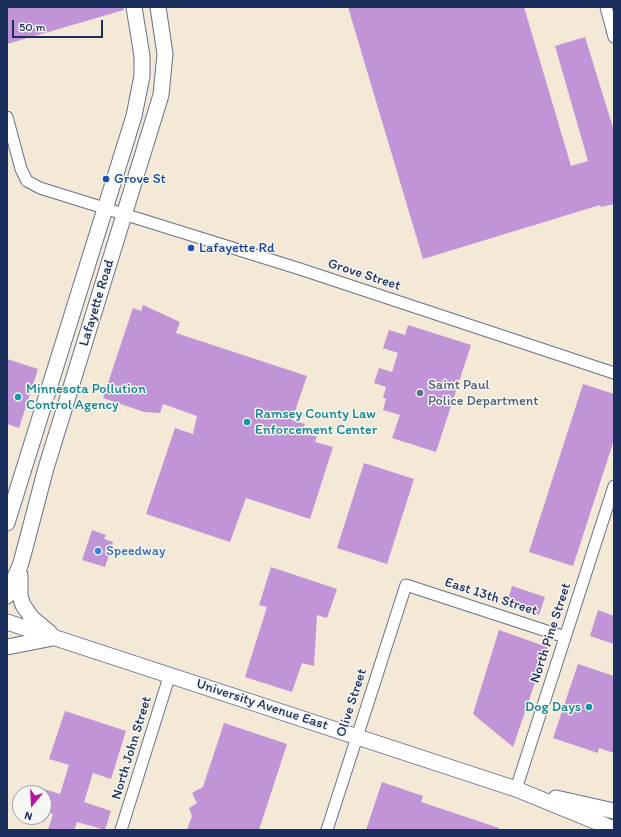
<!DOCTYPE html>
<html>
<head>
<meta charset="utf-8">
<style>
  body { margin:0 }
  #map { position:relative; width:621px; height:837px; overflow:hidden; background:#f3e9d6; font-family:Itim,sans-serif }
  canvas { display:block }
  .frame { position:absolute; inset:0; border:8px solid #1b2f5e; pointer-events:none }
  .north { position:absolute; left:12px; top:785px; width:40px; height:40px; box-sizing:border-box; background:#f6f6f2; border:1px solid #9ea6b7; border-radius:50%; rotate:198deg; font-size:11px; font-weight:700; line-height:16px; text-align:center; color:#1b2f5e }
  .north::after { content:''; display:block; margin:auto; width:14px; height:18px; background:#b5179e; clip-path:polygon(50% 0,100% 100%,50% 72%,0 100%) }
  .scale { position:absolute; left:12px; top:20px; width:91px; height:18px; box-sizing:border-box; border:2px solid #1b2f5e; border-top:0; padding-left:5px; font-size:12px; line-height:14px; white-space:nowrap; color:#1b2f5e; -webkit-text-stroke:3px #f6f6f2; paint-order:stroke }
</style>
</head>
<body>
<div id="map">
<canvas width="621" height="837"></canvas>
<div class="frame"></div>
<div class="north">N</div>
<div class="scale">50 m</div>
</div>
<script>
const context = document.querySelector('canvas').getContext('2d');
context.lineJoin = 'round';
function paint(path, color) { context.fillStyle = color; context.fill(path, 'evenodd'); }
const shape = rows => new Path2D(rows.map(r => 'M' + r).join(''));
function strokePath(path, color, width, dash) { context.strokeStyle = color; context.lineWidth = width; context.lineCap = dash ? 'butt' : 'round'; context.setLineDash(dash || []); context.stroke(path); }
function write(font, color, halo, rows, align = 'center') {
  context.font = font + ' Itim,sans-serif'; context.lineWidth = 3; context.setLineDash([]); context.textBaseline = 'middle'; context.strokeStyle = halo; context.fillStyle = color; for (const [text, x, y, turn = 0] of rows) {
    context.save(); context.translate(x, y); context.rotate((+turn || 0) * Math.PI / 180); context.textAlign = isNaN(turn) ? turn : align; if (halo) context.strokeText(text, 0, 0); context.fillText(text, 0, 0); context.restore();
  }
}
paint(shape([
  [7,7,123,7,124,10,7,44],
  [348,7,524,7,571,166,588,161,555,46,585,37,614,131,614,204,601,207,600,205,423,259],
  [143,305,180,322,176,333,307,376,292,420,305,424,302,432,317,437,315,442,333,447,310,519,246,498,230,542,146,514,175,428,193,434,197,416,163,404,160,413,144,412,103,398,133,308,141,311],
  [408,325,471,345,436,452,392,438,400,415,383,410,386,399,383,398,386,387,374,383,379,368,392,372,398,353,383,348,389,330,405,335],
  [7,359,38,369,19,428,7,424],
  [583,384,614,394,614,440,573,566,529,552],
  [364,463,414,479,387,564,337,548],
  [92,530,106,535,104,539,113,542,105,567,82,560],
  [271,567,337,589,327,618,317,615,314,666,302,663,292,692,245,677,267,607,259,605],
  [512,586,545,597,539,615,507,604],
  [598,610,614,616,614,644,590,636],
  [499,630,547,647,513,747,473,714],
  [578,664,614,676,614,753,599,748,598,753,553,738],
  [65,711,126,731,111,779,93,773,84,802,111,811,105,830,77,822,74,830,48,830,53,814,44,811,44,789,60,794,69,765,49,759],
  [224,723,287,744,259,830,187,830,192,816,189,808,197,803,192,793,203,787],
  [382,782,423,796,421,802,499,828,499,830,366,830]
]), '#c193d7');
const street = shape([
  [606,7,614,37],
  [7,117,21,169,27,181,40,188,300,269,614,373],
  [516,789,614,486],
  [121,830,170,674],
  [327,830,406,585,565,637]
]);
const secondary = shape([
  [7,523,134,116,142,76,142,56,134,7],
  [20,575,20,596,23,605,32,618,50,633],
  [7,596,21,563,46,468,161,95,165,54,158,7],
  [7,622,516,789,614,829],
  [7,647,53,638],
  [556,798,614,811]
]);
strokePath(street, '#677088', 13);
strokePath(secondary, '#677088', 17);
strokePath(street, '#fff', 11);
strokePath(secondary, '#fff', 15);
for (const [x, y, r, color] of [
  [106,179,4,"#1a4fb4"],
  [191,248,4,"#1a4fb4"],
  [420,393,4,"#5c6f8a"],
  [18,397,4,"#0f9aa8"],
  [247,422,4,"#0f9aa8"],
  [98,551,4,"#3f7fe0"],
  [589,707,4,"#0f9aa8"]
]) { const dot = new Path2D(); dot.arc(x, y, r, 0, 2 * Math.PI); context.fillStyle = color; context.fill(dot); strokePath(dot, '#f6f6f2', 1.5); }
write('14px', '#164399', '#f6f6f2', [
  ["Grove St",114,179],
  ["Lafayette Rd",199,248]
], 'left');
write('14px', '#1b2f5e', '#f6f6f2', [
  ["Grove Street",364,275,18],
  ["Lafayette Road",97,303,-73],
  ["East 13th Street",491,597,18],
  ["North Pine Street",551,633,-72],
  ["Olive Street",352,703,-72],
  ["University Avenue East",262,705,18],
  ["North John Street",132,748,-73]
]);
write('14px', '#4e5e75', '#f6f6f2', [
  ["Saint Paul",428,385],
  ["Police Department",428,401]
], 'left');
write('14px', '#0d838f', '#f6f6f2', [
  ["Minnesota Pollution",26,389],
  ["Control Agency",26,405],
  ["Ramsey County Law",255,414],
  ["Enforcement Center",255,430],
  ["Dog Days",581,707,"right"]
], 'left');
write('14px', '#366cbe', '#f6f6f2', [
  ["Speedway",106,551]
], 'left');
</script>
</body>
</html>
